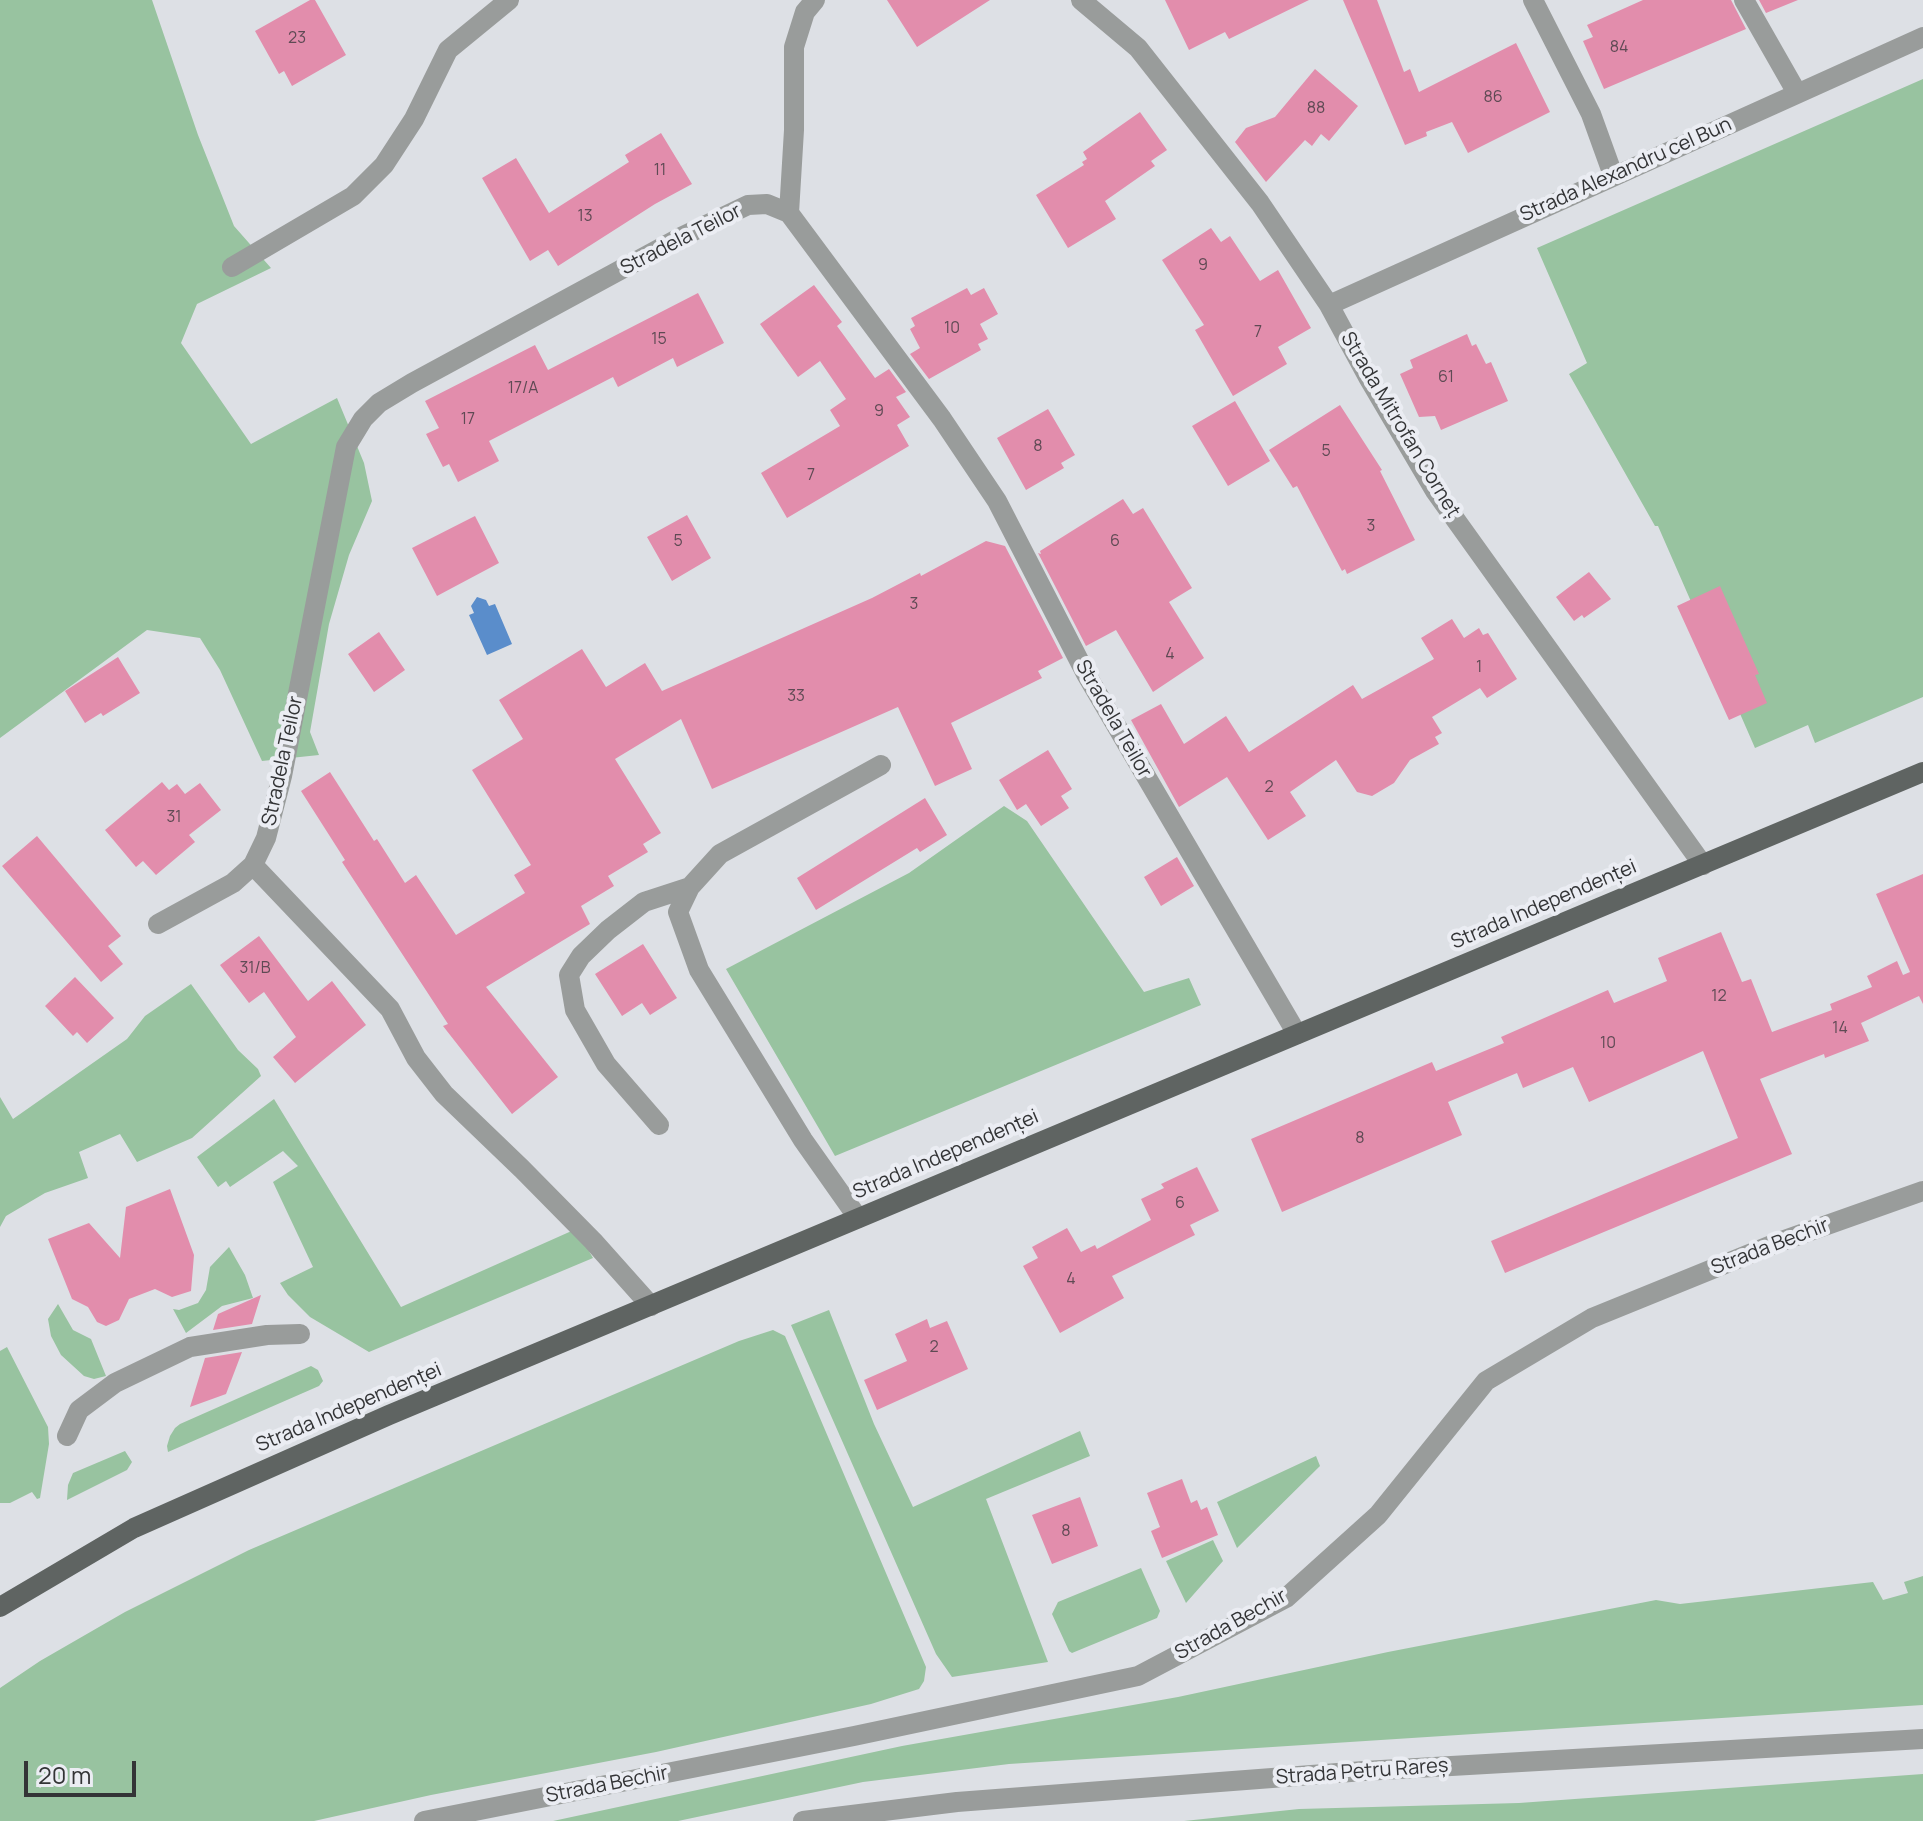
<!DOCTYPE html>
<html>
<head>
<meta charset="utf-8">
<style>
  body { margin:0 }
  #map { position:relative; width:1923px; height:1821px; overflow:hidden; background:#dde0e5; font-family:Manrope,sans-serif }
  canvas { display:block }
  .scale { position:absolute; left:24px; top:1761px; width:112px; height:36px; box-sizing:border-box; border:4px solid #333436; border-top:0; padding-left:10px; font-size:24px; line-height:28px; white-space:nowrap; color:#333436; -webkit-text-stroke:6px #ebedf3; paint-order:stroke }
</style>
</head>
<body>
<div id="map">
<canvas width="1923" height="1821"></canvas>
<div class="scale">20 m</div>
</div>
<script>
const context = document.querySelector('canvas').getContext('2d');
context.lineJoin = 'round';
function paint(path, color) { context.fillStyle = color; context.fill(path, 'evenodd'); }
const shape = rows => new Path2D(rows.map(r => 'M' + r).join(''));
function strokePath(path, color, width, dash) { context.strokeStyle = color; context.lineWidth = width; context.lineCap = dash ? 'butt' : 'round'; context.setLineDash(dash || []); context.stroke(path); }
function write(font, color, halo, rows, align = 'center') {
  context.font = font + ' Manrope,sans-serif'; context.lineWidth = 8; context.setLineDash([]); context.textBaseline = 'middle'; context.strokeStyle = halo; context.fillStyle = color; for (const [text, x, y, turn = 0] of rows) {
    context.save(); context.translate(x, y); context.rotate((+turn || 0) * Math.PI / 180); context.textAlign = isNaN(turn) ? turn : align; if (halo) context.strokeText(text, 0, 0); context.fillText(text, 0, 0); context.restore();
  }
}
paint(shape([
  [0,0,152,0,198,135,234,226,271,268,197,304,181,343,251,444,337,398,364,463,372,501,349,555,329,624,310,732,319,755,262,761,220,670,200,638,147,630,0,738],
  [1923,79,1923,697,1815,743,1808,725,1755,748,1658,526,1655,526,1569,374,1587,363,1537,248],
  [1004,806,1027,821,1144,992,1189,978,1201,1005,835,1156,726,969,909,873],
  [191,984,238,1050,258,1069,261,1076,192,1138,137,1162,120,1134,79,1152,88,1178,45,1193,6,1216,0,1227,0,1097,13,1119,127,1039,145,1016],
  [274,1099,401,1307,576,1229,593,1258,369,1352,310,1317,288,1295,280,1283,313,1267,273,1182,298,1166,283,1151,230,1187,226,1181,218,1187,197,1157],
  [229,1247,245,1275,253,1298,222,1306,186,1333,173,1309,179,1310,198,1303,206,1290,210,1267],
  [58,1304,73,1330,91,1339,106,1376,94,1379,84,1376,61,1355,51,1336,48,1319],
  [829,1310,874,1424,913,1507,1080,1431,1090,1456,986,1499,1048,1662,952,1677,936,1654,791,1325],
  [773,1330,785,1336,926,1667,924,1681,919,1689,871,1704,656,1752,431,1795,314,1821,0,1821,0,1688,40,1661,125,1612,249,1550,739,1341],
  [7,1347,48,1427,49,1444,40,1498,37,1499,32,1492,10,1503,0,1503,0,1351],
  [311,1366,318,1370,323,1381,319,1386,168,1452,167,1446,170,1436,175,1428,180,1424],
  [125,1451,132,1462,127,1470,67,1500,68,1485,73,1473],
  [1316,1456,1320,1466,1237,1548,1217,1502],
  [1213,1540,1223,1561,1186,1603,1166,1561],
  [1141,1568,1160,1611,1157,1618,1072,1653,1069,1651,1052,1614,1058,1602],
  [1923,1576,1923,1705,1009,1764,863,1782,678,1821,553,1821,902,1746,1178,1697,1388,1652,1656,1600,1680,1604,1873,1582,1883,1600,1908,1593,1904,1582],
  [1923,1774,1923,1821,1184,1821,1299,1809,1519,1803]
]), '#98c3a0');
paint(shape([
  [477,597,486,600,489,606,495,604,512,644,487,655,469,615,474,613,471,606]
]), '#5a8dcb');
paint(shape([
  [310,0,315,0,346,55,292,86,284,71,279,74,255,31],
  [887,0,990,0,917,47],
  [1165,0,1309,0,1229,39,1225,32,1189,50],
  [1343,0,1377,0,1404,72,1410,69,1419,92,1516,43,1550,112,1468,153,1452,122,1426,132,1427,136,1405,145],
  [1643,0,1731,0,1746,29,1604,89,1583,41,1593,37,1587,25],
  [1759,0,1798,0,1766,13],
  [1315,69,1358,106,1329,141,1321,134,1312,146,1305,140,1266,182,1235,142,1246,128,1275,117],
  [1140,112,1167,150,1151,161,1155,166,1105,201,1116,219,1068,248,1036,195,1084,165,1082,162,1087,159,1083,152],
  [661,133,692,184,655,204,558,266,548,250,530,261,482,178,516,158,549,213,629,162,625,155],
  [1211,228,1221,242,1230,236,1260,281,1278,270,1311,328,1278,347,1287,364,1233,396,1195,330,1204,325,1162,260],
  [814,285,842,322,837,326,875,378,889,369,906,392,896,397,910,417,897,425,909,446,787,518,761,473,840,426,830,410,846,399,820,361,798,377,760,324],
  [967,288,971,295,984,288,998,314,980,324,988,339,978,344,981,350,929,379,910,354,920,348,910,329,915,326,911,318],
  [698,293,724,343,677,367,673,358,618,387,613,377,489,441,499,461,458,482,449,464,443,467,426,434,439,428,425,401,535,345,548,370],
  [1467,334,1472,346,1476,344,1486,364,1491,362,1508,401,1441,430,1435,416,1419,417,1400,374,1413,368,1410,360],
  [1235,401,1270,461,1228,486,1192,426],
  [1340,405,1382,470,1380,471,1415,540,1347,574,1345,569,1342,571,1297,486,1293,488,1269,450],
  [1048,409,1075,455,1061,463,1064,468,1026,490,997,438],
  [1123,499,1133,514,1143,508,1192,588,1169,602,1204,658,1153,692,1116,630,1086,646,1038,553,1041,554,1040,551],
  [687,515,711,558,672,581,647,537],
  [475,516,499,563,437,596,412,548],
  [986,541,1005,546,1063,658,1038,671,1042,678,951,723,972,769,935,786,898,707,712,789,681,719,615,759,661,833,643,844,648,852,608,876,614,886,581,906,590,924,486,987,558,1077,512,1114,443,1026,448,1024,342,862,345,860,301,791,330,772,374,841,377,839,405,883,416,875,456,935,525,893,514,875,531,865,472,770,523,739,499,700,582,649,606,687,645,663,662,691,872,598,920,573,921,576],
  [1589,572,1611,599,1584,618,1582,615,1574,621,1556,597],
  [1720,586,1759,674,1755,675,1767,703,1729,720,1677,606],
  [1452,619,1464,638,1479,628,1483,635,1488,633,1517,679,1487,698,1480,688,1432,717,1442,733,1435,737,1439,744,1410,760,1394,783,1372,796,1357,792,1336,760,1290,792,1306,816,1268,840,1227,777,1179,807,1131,720,1161,704,1184,744,1226,716,1249,752,1353,685,1362,699,1434,659,1421,638],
  [379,632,405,670,374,692,348,654],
  [118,657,140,693,103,716,101,713,85,723,65,691],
  [1048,750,1072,789,1061,796,1069,808,1041,826,1026,804,1017,810,999,780],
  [162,782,169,790,177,784,185,794,200,783,221,810,189,835,195,842,156,875,143,861,136,867,105,830],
  [925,798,947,835,920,852,917,848,816,910,797,878],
  [37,836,121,936,108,946,123,964,101,982,2,866],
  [1177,857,1194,886,1161,906,1144,877],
  [1923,874,1923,1004,1919,996,1861,1023,1869,1041,1825,1058,1824,1054,1760,1079,1792,1154,1505,1273,1491,1241,1738,1138,1703,1051,1589,1102,1573,1067,1523,1088,1517,1073,1448,1102,1462,1135,1282,1212,1251,1139,1432,1062,1436,1071,1504,1043,1501,1037,1608,990,1614,1003,1667,981,1658,958,1721,932,1742,982,1751,979,1772,1032,1832,1010,1830,1004,1872,987,1867,976,1897,961,1903,975,1910,972,1876,894],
  [259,936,308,1001,332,981,366,1025,295,1083,273,1057,296,1037,264,992,249,1003,220,965],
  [643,944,677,998,650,1015,642,1003,622,1016,595,974],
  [75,977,114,1018,87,1043,77,1032,73,1036,45,1006],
  [1197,1167,1219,1211,1190,1225,1195,1235,1112,1276,1124,1298,1060,1333,1023,1266,1038,1258,1032,1247,1067,1228,1081,1252,1095,1245,1097,1249,1151,1220,1141,1199,1164,1188,1161,1184],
  [170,1189,194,1255,191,1291,172,1297,155,1289,129,1299,119,1320,106,1326,97,1322,88,1307,72,1299,48,1239,89,1223,120,1258,126,1207],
  [261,1295,252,1324,213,1330,218,1314],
  [927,1319,930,1328,947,1321,968,1369,877,1410,864,1380,907,1361,895,1334],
  [242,1352,226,1394,190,1407,205,1358],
  [1182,1479,1191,1503,1197,1500,1201,1510,1207,1507,1218,1535,1162,1558,1151,1531,1160,1527,1147,1493],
  [1080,1497,1098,1546,1052,1564,1032,1515]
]), '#e28dac');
strokePath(shape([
  [1081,0,1138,48,1260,203,1329,305,1369,379,1435,491,1703,865],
  [1533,0,1591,114,1613,175],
  [1744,0,1797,93],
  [789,213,794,130,794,47,805,12,815,0],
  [232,267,353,196,384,165,414,119,448,50,509,0],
  [1329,305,1923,37],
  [253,865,390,1009,416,1058,444,1094,522,1169,593,1241,651,1306],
  [158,924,233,883,253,865,266,838,282,776,346,447,363,419,379,403,412,383,681,237,748,205,767,204,789,213,942,419,997,501,1086,674,1297,1034],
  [659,1125,606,1064,575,1010,569,975,581,956,608,930,644,902,690,887],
  [858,1218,803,1140,699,970,678,912,690,887,720,854,881,765],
  [67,1436,79,1410,115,1383,190,1347,267,1335,300,1334],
  [424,1821,854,1736,1138,1676,1286,1598,1378,1515,1486,1381,1592,1318,1779,1242,1923,1191],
  [803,1821,957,1802,1364,1771,1923,1739]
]), '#999c9b', 20);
strokePath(shape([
  [0,1607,134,1528,389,1415,1923,772]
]), '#5f6462', 20);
write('16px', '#5f4a54', null, [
  ["23",297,39],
  ["84",1619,48],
  ["86",1493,98],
  ["88",1316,109],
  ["11",660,171],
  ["13",585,217],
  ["9",1203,266],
  ["10",952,329],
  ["7",1258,333],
  ["15",659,340],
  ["61",1446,378],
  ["17/A",523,389],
  ["9",879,412],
  ["17",468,420],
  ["8",1038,447],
  ["5",1326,452],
  ["7",811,476],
  ["3",1371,527],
  ["5",678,542],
  ["6",1115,542],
  ["3",914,605],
  ["4",1170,655],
  ["1",1479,668],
  ["33",796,697],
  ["2",1269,788],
  ["31",174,818],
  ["31/B",255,969],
  ["12",1719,997],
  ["14",1840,1029],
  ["10",1608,1044],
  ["8",1360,1139],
  ["6",1180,1204],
  ["4",1071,1280],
  ["2",934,1348],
  ["8",1066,1532]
]);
write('20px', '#333436', '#ebedf3', [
  ["Strada Alexandru cel Bun",1626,170,-24],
  ["Stradela Teilor",681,240,-27],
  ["Strada Mitrofan Corneț",1400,425,59],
  ["Stradela Teilor",1113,719,60],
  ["Stradela Teilor",283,761,-78],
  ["Strada Independenței",1544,905,-23],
  ["Strada Independenței",946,1155,-23],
  ["Strada Bechir",1770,1247,-21],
  ["Strada Independenței",349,1408,-23],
  ["Strada Bechir",1231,1625,-29],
  ["Strada Petru Rareș",1362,1772,-4],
  ["Strada Bechir",607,1785,-11]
]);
</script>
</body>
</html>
